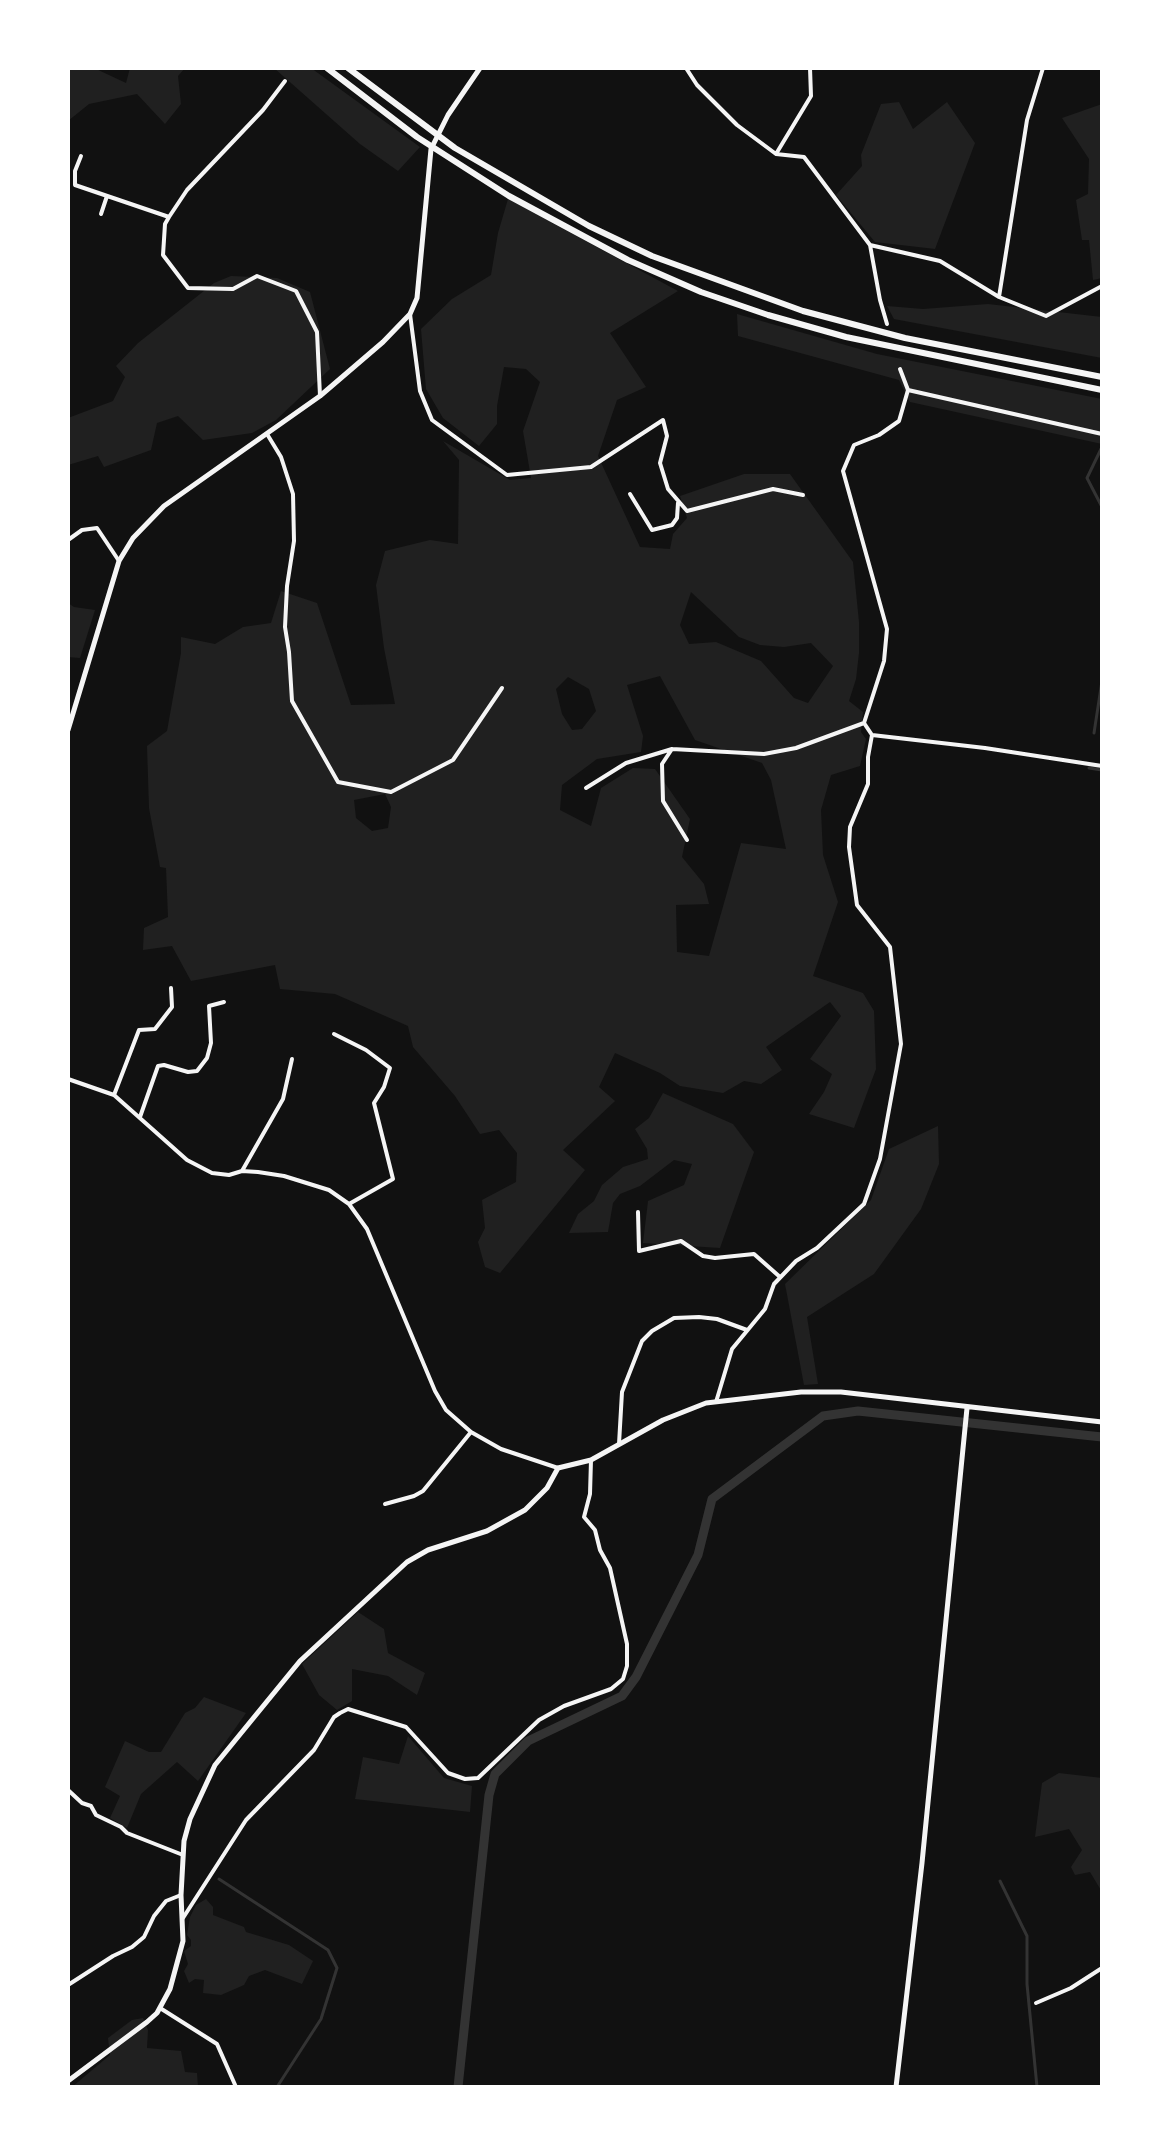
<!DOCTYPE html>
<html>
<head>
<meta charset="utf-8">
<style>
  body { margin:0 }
  #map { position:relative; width:1170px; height:2155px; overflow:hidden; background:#111; font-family:Barlow,sans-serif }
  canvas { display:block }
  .frame { position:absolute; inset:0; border:70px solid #fff; pointer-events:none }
</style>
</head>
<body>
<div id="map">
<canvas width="1170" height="2155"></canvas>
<div class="frame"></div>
</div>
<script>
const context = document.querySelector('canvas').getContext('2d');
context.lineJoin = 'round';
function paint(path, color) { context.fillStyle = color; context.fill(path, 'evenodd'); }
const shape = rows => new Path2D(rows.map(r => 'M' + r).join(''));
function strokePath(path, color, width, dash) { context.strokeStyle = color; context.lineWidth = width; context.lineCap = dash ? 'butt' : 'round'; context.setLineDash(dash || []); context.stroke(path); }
paint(shape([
  [68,68,94,68,126,83,130,68,185,68,178,76,181,104,165,124,137,94,89,104,68,121],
  [274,68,311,68,420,147,398,171,360,144],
  [899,102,913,129,947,102,975,143,935,249,875,242,836,195,862,166,861,155,881,104],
  [1102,104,1102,278,1093,280,1089,240,1082,240,1076,200,1088,194,1089,159,1062,118],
  [508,199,678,291,610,333,646,387,617,400,598,456,640,547,670,549,673,534,687,518,680,496,744,474,790,474,853,562,859,622,859,653,856,679,849,701,863,712,861,732,866,739,860,766,831,775,821,810,823,855,838,902,813,976,863,993,874,1011,876,1069,854,1128,809,1114,824,1092,832,1074,810,1059,841,1016,830,1002,766,1047,782,1070,761,1084,744,1081,723,1093,680,1086,660,1073,615,1053,599,1087,615,1101,563,1150,585,1170,500,1273,485,1267,478,1242,485,1228,482,1200,516,1182,517,1153,499,1130,480,1134,455,1096,413,1047,408,1026,335,994,280,989,275,965,191,981,172,946,143,950,144,928,168,917,166,868,160,867,149,808,147,746,167,731,181,653,181,637,215,644,243,627,271,623,281,591,317,603,351,705,395,704,384,648,376,585,385,551,430,540,458,544,459,460,443,441,510,480,531,478,523,431,540,382,526,369,504,367,497,406,497,424,479,446,443,418,426,389,421,329,452,299,491,275,498,233],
  [691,592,739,637,760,645,784,647,811,643,833,666,808,703,794,698,761,661,716,642,689,644,680,625],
  [660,676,695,740,762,763,771,780,786,849,741,843,709,956,677,952,676,905,709,904,704,884,682,857,690,819,655,769,633,768,601,788,591,826,560,810,562,785,597,759,641,752,643,736,627,685],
  [568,677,589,689,596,711,582,729,572,730,562,714,556,689],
  [385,794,391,807,388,828,372,831,356,818,354,800],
  [231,276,277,278,310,292,330,369,276,420,252,433,203,440,178,416,157,423,151,450,104,467,98,456,68,465,68,418,113,401,125,377,116,366,138,343,214,283],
  [988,304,1102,317,1102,358,894,319,887,306,923,309],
  [737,314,877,354,1102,399,1102,444,910,402,899,380,738,336],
  [68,603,74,607,95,610,80,658,68,657],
  [663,1093,733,1124,754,1152,720,1248,643,1243,648,1201,684,1185,692,1164,674,1160,640,1186,620,1194,613,1203,608,1232,569,1233,578,1214,594,1201,602,1185,623,1167,648,1159,647,1149,635,1129,649,1118],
  [938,1126,939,1164,921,1209,874,1274,807,1317,818,1384,804,1385,785,1284,871,1200,889,1149],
  [358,1612,384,1629,388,1653,425,1673,417,1695,388,1676,352,1669,352,1701,337,1710,319,1695,302,1664],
  [204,1697,246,1713,198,1781,177,1762,141,1794,127,1828,110,1818,120,1796,105,1787,125,1741,149,1752,161,1752,185,1713,195,1708],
  [408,1736,444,1778,472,1786,470,1812,355,1799,363,1757,399,1764],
  [1059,1773,1102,1778,1102,1892,1090,1872,1075,1875,1071,1867,1082,1850,1069,1829,1035,1837,1042,1783],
  [206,1899,213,1907,213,1915,244,1927,246,1932,289,1945,313,1961,302,1984,265,1970,249,1976,244,1985,221,1995,203,1993,204,1980,195,1979,189,1983,184,1971,188,1964,184,1951,191,1946,191,1940,187,1935,190,1917,196,1905],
  [143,2018,148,2030,147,2048,181,2051,185,2072,197,2073,198,2087,72,2087,110,2055,108,2038,132,2020]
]), '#202020');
strokePath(shape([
  [1101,449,1087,478,1102,507],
  [1094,733,1102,681],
  [1089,768,1102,770],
  [219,1879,328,1950,337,1968,321,2019,277,2087],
  [1000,1881,1027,1936,1027,1984,1037,2087]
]), '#333', 3);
strokePath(shape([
  [458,2087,489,1795,495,1774,528,1741,622,1696,636,1677,698,1555,712,1499,823,1416,858,1411,1102,1437]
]), '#333', 9);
strokePath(shape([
  [686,68,697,85,737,125,776,154,804,157,870,245,880,300,887,324],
  [285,81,263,110,187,190,169,217,165,224,163,255,188,288,233,289,257,276,296,291,317,332,320,396],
  [776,154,811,96,810,68],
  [81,156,75,171,75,185,169,217],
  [101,214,107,196],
  [870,245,940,261,999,297,1046,316,1102,286],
  [999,297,1027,120,1043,68],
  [410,314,420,391,432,420,507,475,591,467,663,420,667,436,660,463,668,489,687,511,773,489,803,495],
  [908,390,1102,434],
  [267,434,281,457,293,494,294,541,287,586,285,627,289,652,292,701,338,782,391,792,453,760,502,688],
  [630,494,652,530,672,525,677,518,678,503],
  [68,540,82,530,97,528,119,561],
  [864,723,884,661,887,629,843,471,854,445,879,435,899,421,908,390,900,369],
  [872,735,985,748,1102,766],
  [586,788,626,763,672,749],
  [687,840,663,801,662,764,672,749,764,754,796,748,864,723],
  [334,1034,366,1050,390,1068,384,1087,374,1103,393,1179,349,1204],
  [68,1079,114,1095,187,1160,212,1173,229,1175,242,1171,258,1172,284,1176,329,1190,349,1204,367,1229,435,1391,446,1410,471,1432,501,1449,558,1468],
  [114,1095,139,1030,155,1029,172,1007,171,988],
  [140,1117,158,1066,164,1065,188,1072,197,1071,207,1058,211,1043,209,1006,224,1002],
  [242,1171,283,1099,292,1059],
  [638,1212,639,1251,681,1241,703,1256,715,1258,754,1254,780,1277],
  [716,1402,732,1349,765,1309,774,1284,796,1261,817,1248,864,1204,880,1159,901,1044,890,947,857,905,849,847,850,827,868,784,868,757,872,735,864,723],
  [619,1444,622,1392,642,1341,652,1331,674,1318,699,1317,717,1319,747,1330],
  [385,1504,414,1496,423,1491,471,1432],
  [68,1790,82,1803,91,1806,96,1815,121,1827,127,1833,183,1855],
  [183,1918,246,1820,314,1750,334,1717,340,1713,348,1709,406,1727,448,1773,465,1779,478,1778,539,1720,564,1706,611,1689,623,1679,627,1666,627,1644,610,1568,600,1550,595,1530,584,1517,590,1494,591,1460],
  [68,1985,113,1956,132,1947,144,1937,154,1916,166,1901,181,1895],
  [1036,2003,1071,1988,1102,1968],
  [160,2008,217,2044,236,2087]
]), '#f5f5f5', 4);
strokePath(shape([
  [68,2081,147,2022,157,2013,170,1989,183,1941,181,1895,184,1841,190,1819,215,1765,300,1661,407,1562,428,1550,487,1531,525,1510,547,1488,558,1468,591,1460,663,1420,706,1403,801,1392,841,1392,1102,1422],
  [896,2087,922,1863,967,1408]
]), '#f5f5f5', 5);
strokePath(shape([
  [68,730,119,561,133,538,164,506,320,396,383,342,410,314,417,298,431,149,448,115,480,68]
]), '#f5f5f5', 5);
strokePath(shape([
  [327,68,417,137,509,196,628,260,701,292,768,315,846,337,1102,390],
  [348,68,455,148,589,226,652,256,803,311,905,338,1102,377]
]), '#f5f5f5', 6);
</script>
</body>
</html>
